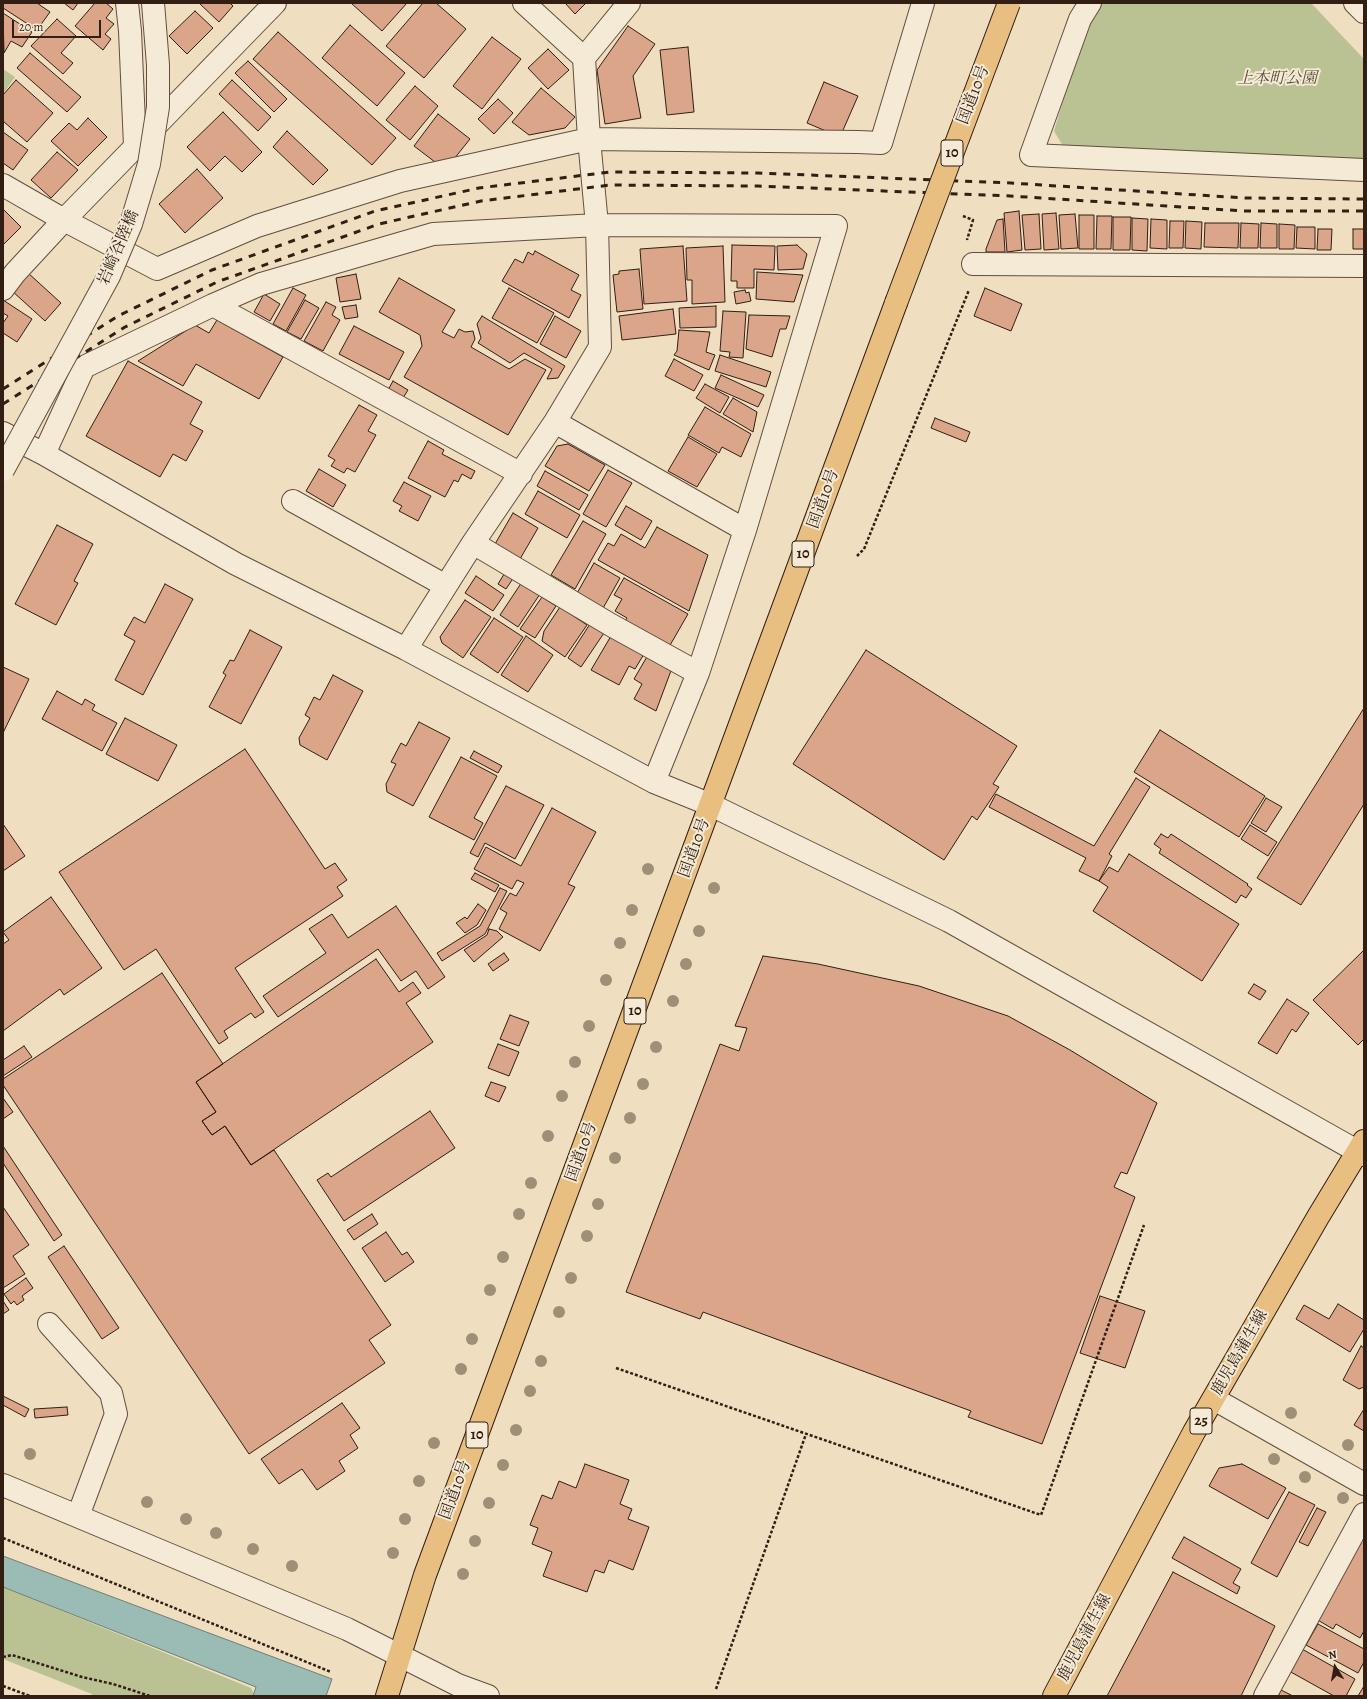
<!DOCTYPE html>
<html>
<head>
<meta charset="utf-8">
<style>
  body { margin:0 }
  #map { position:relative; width:1367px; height:1699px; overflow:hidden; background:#efdec0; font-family:Alegreya,serif }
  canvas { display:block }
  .frame { position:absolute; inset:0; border:4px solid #321e13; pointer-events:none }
  .north { position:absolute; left:1315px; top:1647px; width:40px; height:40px; -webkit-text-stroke:3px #f5ead6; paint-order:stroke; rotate:349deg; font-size:11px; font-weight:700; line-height:16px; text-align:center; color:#321e13 }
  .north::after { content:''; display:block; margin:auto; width:14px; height:18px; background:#321e13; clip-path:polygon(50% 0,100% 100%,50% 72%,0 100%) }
  .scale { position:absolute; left:12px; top:20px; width:89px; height:18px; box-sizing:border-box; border:2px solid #321e13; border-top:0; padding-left:5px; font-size:12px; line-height:14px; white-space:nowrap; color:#321e13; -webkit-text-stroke:3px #f5ead6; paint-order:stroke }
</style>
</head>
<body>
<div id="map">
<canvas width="1367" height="1699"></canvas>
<div class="frame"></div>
<div class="north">N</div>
<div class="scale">20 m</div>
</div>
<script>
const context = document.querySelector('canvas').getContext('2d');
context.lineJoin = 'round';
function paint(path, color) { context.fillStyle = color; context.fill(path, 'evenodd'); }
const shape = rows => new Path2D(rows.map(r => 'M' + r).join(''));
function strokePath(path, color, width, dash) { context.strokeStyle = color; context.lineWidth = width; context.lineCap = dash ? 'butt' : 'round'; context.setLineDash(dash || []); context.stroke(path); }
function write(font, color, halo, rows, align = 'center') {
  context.font = font + ' Alegreya,"Noto Serif JP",serif'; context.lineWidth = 4; context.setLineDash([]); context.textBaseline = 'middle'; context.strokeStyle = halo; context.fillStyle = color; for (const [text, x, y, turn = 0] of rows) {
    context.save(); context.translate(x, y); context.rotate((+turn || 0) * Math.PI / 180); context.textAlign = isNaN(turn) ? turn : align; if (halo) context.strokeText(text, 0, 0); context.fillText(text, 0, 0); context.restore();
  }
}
paint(shape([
  [1097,3,1311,3,1364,59,1364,159,1063,146,1054,131,1087,21],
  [3,69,15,77,3,94],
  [3,1587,251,1688,255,1696,91,1696,92,1694,3,1659]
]), '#bac192');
const water = shape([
  [3,1556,332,1679,326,1696,253,1696,256,1687,3,1587,3,1556]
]);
paint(water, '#9abcb4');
strokePath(water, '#707d74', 1);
const building = shape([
  [3,3,37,3,50,12,37,30,3,8,3,3],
  [64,3,78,3,73,10,64,3],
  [95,3,106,3,113,9,106,18,114,24,105,34,111,39,103,50,75,26,95,3],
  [199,3,230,3,233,6,219,22,199,3],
  [351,3,407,3,382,31,351,3],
  [423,3,436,3,466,29,424,78,386,46,423,3],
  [565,3,586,3,575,14,565,3],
  [195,11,213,28,187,54,169,36,195,11],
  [3,13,32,32,22,47,11,41,4,53,3,13],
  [57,19,76,36,61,53,73,63,63,74,31,46,57,19],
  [350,25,405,73,377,106,322,58,350,25],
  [628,26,655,44,633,76,641,118,605,124,597,70,628,26],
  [278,32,396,138,372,165,253,59,278,32],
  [492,37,521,59,482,109,453,86,492,37],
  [688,47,694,112,667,115,660,50,688,47],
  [548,49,569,70,548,89,528,68,548,49],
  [30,53,81,97,67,112,17,68,30,53],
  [248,61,287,99,274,112,235,73,248,61],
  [16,80,53,113,27,142,3,121,3,95,16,80],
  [232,80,271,117,258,131,219,94,232,80],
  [824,82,858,96,840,137,807,123,824,82],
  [415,86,438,106,410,140,386,120,415,86],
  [541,88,575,117,565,128,529,135,512,122,541,88],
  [498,99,513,113,494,134,478,119,498,99],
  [223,112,262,152,242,172,225,156,210,171,187,147,223,112],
  [438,114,470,139,454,159,435,162,414,146,438,114],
  [88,118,107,137,78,166,51,141,69,123,77,130,88,118],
  [287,131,328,170,313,185,273,147,287,131],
  [3,132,28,150,13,170,3,163,3,132],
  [57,152,78,170,51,198,31,180,57,152],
  [197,169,223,198,185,233,159,204,197,169],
  [3,209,21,227,3,245,3,209],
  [1019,211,1022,250,1007,252,1004,213,1019,211],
  [1056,213,1059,249,1044,250,1042,214,1056,213],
  [1039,214,1041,249,1025,250,1022,215,1039,214],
  [1075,214,1078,248,1061,249,1059,215,1075,214],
  [1079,215,1094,215,1094,249,1079,249,1079,215],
  [1097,216,1112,216,1111,249,1096,249,1097,216],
  [1113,217,1131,217,1130,250,1113,250,1113,217],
  [1132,218,1148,219,1147,251,1132,250,1132,218],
  [1003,219,1005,252,986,252,986,249,997,220,1003,219],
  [1151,219,1167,220,1167,249,1150,248,1151,219],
  [1170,221,1184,221,1183,248,1169,248,1170,221],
  [1186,221,1202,222,1201,249,1185,248,1186,221],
  [1205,223,1239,223,1238,248,1204,247,1205,223],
  [1241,223,1259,224,1258,248,1240,248,1241,223],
  [1261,223,1277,224,1277,248,1260,248,1261,223],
  [1279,224,1295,225,1294,249,1279,249,1279,224],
  [1297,227,1315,227,1315,249,1296,248,1297,227],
  [1318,229,1332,229,1331,250,1317,250,1318,229],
  [1353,229,1364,229,1364,249,1353,249,1353,229],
  [732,245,775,246,774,270,754,269,754,288,737,288,737,281,731,281,732,245],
  [797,245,807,254,803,269,778,270,777,246,797,245],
  [683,246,687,301,644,304,640,249,683,246],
  [723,246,725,302,692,304,692,280,687,280,686,248,723,246],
  [535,251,579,275,571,290,581,295,569,318,502,281,515,259,523,263,528,252,533,255,535,251],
  [639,269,643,309,617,312,613,275,619,274,619,271,639,269],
  [27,272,61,303,45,321,11,290,27,272],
  [757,272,803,275,794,302,756,299,757,272],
  [356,274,361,299,340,302,336,278,356,274],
  [399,278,455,310,442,332,454,338,459,329,465,332,473,331,475,339,471,347,509,369,525,359,546,370,508,435,404,377,422,346,420,335,379,312,399,278],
  [293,288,306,295,286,331,273,324,293,288],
  [509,288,554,313,537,343,492,318,509,288],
  [985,288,1022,304,1011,331,974,316,985,288],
  [745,290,746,293,749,292,751,301,736,304,734,292,745,290],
  [264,294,280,304,270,321,254,312,264,294],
  [3,300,32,319,17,342,3,333,3,323,8,316,3,313,3,300],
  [305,300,319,308,301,339,287,332,305,300],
  [326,302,336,307,332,315,340,320,323,351,304,341,326,302],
  [356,305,358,317,345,319,342,307,356,305],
  [716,306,716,327,680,328,679,308,716,306],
  [673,309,676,334,622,340,619,316,673,309],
  [723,311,746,312,743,358,729,357,730,352,720,351,723,311],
  [749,315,790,316,786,329,780,329,772,357,746,349,749,315],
  [482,316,565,366,558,378,547,379,552,369,524,353,510,363,478,343,481,338,477,324,482,316],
  [555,316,581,331,566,358,540,344,555,316],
  [217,320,283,357,259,399,196,364,183,386,138,361,195,325,209,333,217,320],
  [354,326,404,352,389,380,339,354,354,326],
  [679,330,710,332,706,352,715,355,709,370,674,355,677,351,679,330],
  [720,355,771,372,766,387,715,371,720,355],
  [674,359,703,375,694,391,665,376,674,359],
  [128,361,202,402,190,424,203,431,186,461,173,454,160,477,86,436,128,361],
  [721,375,764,395,758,407,715,388,721,375],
  [393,381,408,390,403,398,388,390,393,381],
  [705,384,729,397,720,413,696,398,705,384],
  [733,398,757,412,753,432,723,414,733,398],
  [359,405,377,415,368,431,376,435,355,472,347,468,344,473,331,466,335,460,328,456,359,405],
  [705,407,751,434,741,457,722,447,719,453,688,435,705,407],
  [935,418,970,432,966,442,931,428,935,418],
  [688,437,717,454,697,487,668,471,688,437],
  [428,441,444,450,442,454,475,471,471,479,462,474,458,482,454,480,445,497,408,478,428,441],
  [568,444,605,465,589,491,545,466,557,446,568,444],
  [319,469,346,485,333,507,306,491,319,469],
  [608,470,632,483,606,527,583,514,608,470],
  [545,471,588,495,579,510,537,486,545,471],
  [404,482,431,496,418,521,399,511,402,506,393,501,404,482],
  [538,491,580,515,567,538,525,514,538,491],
  [626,506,652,521,641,540,615,525,626,506],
  [513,513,538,528,520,559,495,544,513,513],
  [583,521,606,534,575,589,551,575,583,521],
  [57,525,93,544,74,581,78,583,56,625,15,604,57,525],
  [657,527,708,555,689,611,598,560,608,543,614,546,621,534,645,548,657,527],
  [594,563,620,578,602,610,576,595,594,563],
  [506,571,514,577,506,589,498,584,506,571],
  [476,576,504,595,493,611,465,593,476,576],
  [624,578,688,614,669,647,625,621,627,618,615,611,622,599,614,595,624,578],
  [522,582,540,594,518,627,500,615,522,582],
  [165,584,193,599,143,695,115,680,135,641,124,635,134,617,145,623,165,584],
  [542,597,556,606,535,638,520,629,542,597],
  [465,600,491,617,463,658,442,643,440,637,465,600],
  [560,607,587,625,565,657,542,641,544,631,560,607],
  [494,618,523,637,498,673,470,654,494,618],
  [590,624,604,633,581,667,568,658,590,624],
  [250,630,282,647,241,724,209,707,226,675,223,673,230,660,234,661,250,630],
  [526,636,553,655,528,692,501,675,526,636],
  [611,636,644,654,635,669,629,666,619,685,591,670,611,636],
  [866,650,1017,746,993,784,999,787,977,820,972,816,944,860,793,764,866,650],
  [648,655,672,668,656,711,634,699,642,684,634,679,648,655],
  [3,667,29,679,3,733,3,667],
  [333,675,363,691,327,760,300,745,299,738,310,718,305,715,314,697,320,700,333,675],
  [57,691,82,705,85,699,95,705,92,710,117,723,102,751,42,719,57,691],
  [1364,708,1364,804,1301,905,1257,878,1364,708],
  [125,718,177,745,158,781,106,754,125,718],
  [419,722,450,738,413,806,387,792,386,784,396,764,391,762,401,743,406,746,419,722],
  [1160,730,1265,796,1239,837,1134,772,1160,730],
  [245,749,325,869,335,863,347,880,337,887,343,896,235,968,264,1012,255,1018,251,1013,224,1031,228,1038,219,1044,156,949,124,970,59,872,245,749],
  [474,751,502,766,498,773,470,758,474,751],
  [461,757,497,776,474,818,483,823,474,840,429,817,461,757],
  [1136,778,1150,787,1109,854,1112,856,1099,881,1079,871,1086,858,989,807,996,794,1094,846,1136,778],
  [506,786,544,805,515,859,485,843,478,857,470,853,506,786],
  [1266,798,1282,807,1266,832,1251,823,1266,798],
  [552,808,596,832,568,884,575,887,540,951,499,929,507,913,500,909,510,893,516,896,524,883,517,880,512,889,474,869,486,847,521,866,552,808],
  [3,824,25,856,3,871,3,824],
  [1250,825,1277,842,1268,856,1241,839,1250,825],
  [1161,834,1168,838,1171,834,1248,884,1247,885,1252,889,1246,898,1241,895,1236,903,1159,853,1161,849,1154,844,1161,834],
  [1129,854,1239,924,1202,981,1093,911,1108,887,1099,881,1109,867,1118,872,1129,854],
  [475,873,499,885,495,892,471,879,475,873],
  [500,888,507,891,485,934,442,961,437,953,480,926,500,888],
  [51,897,102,968,64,995,60,989,3,1031,3,944,9,940,3,932,51,897],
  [478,904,486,910,477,925,465,933,456,923,465,917,467,919,478,904],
  [396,906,445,977,428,989,416,971,401,981,378,949,278,1017,263,996,326,953,309,929,332,914,348,938,396,906],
  [489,929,497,931,503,937,474,962,464,950,487,935,489,929],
  [1364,950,1364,1039,1358,1045,1313,1000,1364,950],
  [504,953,509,960,493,971,488,964,504,953],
  [763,956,818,964,919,986,1008,1016,1070,1050,1157,1103,1127,1174,1121,1172,1114,1187,1135,1197,1042,1444,968,1417,971,1411,703,1312,700,1319,626,1292,720,1044,739,1051,747,1028,735,1026,763,956],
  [376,959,399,992,413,982,421,993,406,1003,433,1042,251,1165,225,1126,212,1135,202,1121,216,1112,196,1082,376,959],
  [162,973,223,1064,196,1082,216,1112,202,1121,212,1135,225,1126,251,1165,274,1150,391,1325,369,1340,385,1363,249,1454,3,1085,3,1079,162,973],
  [1254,984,1266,991,1260,1000,1248,993,1254,984],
  [1287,999,1309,1013,1296,1032,1292,1029,1277,1054,1258,1043,1287,999],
  [510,1015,529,1022,519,1046,500,1039,510,1015],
  [498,1044,519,1052,509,1076,488,1068,498,1044],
  [24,1046,32,1057,3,1076,3,1060,24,1046],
  [491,1082,506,1087,499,1102,485,1096,491,1082],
  [3,1098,13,1112,3,1119,3,1098],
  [430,1111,455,1148,344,1221,317,1180,328,1173,331,1177,430,1111],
  [3,1146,62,1235,54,1241,3,1163,3,1146],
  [3,1207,29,1245,13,1256,25,1274,3,1288,3,1207],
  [372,1214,378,1224,354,1240,347,1230,372,1214],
  [386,1232,402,1255,407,1252,414,1262,385,1282,362,1248,386,1232],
  [64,1246,119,1328,102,1339,48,1257,64,1246],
  [26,1278,33,1288,22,1296,24,1300,17,1305,14,1301,11,1304,4,1294,26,1278],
  [1100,1296,1145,1311,1125,1368,1080,1353,1100,1296],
  [3,1301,9,1310,3,1314,3,1301],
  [1338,1304,1364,1320,1364,1329,1350,1352,1296,1319,1304,1305,1329,1319,1338,1304],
  [1361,1346,1364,1348,1364,1387,1359,1389,1343,1380,1361,1346],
  [3,1396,29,1409,25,1417,3,1405,3,1396],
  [342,1403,360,1428,350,1435,358,1448,339,1461,345,1471,317,1490,302,1469,279,1484,261,1459,342,1403],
  [67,1407,68,1415,35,1418,34,1409,67,1407],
  [1364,1409,1364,1431,1354,1425,1364,1409],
  [585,1464,629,1480,620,1504,632,1509,628,1519,649,1527,633,1570,609,1560,604,1573,595,1570,587,1592,543,1576,552,1552,532,1544,538,1528,530,1525,542,1495,552,1499,559,1481,576,1488,585,1464],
  [1242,1464,1286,1488,1268,1519,1209,1486,1219,1468,1242,1464],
  [1289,1492,1315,1505,1277,1577,1251,1563,1289,1492],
  [1317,1508,1326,1512,1308,1546,1299,1542,1317,1508],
  [1364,1532,1364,1631,1360,1638,1336,1624,1333,1629,1316,1619,1364,1532],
  [1184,1537,1241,1569,1233,1583,1240,1587,1237,1594,1172,1558,1184,1537],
  [1173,1572,1275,1626,1241,1696,1107,1696,1173,1572],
  [1318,1624,1364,1649,1364,1662,1358,1673,1306,1645,1318,1624],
  [1302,1649,1355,1679,1346,1696,1334,1696,1289,1671,1302,1649],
  [1364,1686,1364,1696,1358,1696,1364,1686],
  [1281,1690,1293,1696,1278,1696,1281,1690]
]);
paint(building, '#daa588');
strokePath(building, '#321e13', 1);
const minor = shape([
  [127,3,130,31,135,146],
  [524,3,584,58],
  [1090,3,1080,19,1031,155,1364,170],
  [1355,3,1364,12],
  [3,185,64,220,157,269,257,226,400,181,589,139,858,142,881,143,923,3],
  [973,264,1364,266],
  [3,289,15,273,64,220,275,3],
  [213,305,521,474],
  [555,422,745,530],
  [3,433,44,454,236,564,406,649,654,782,711,805,949,921,1364,1155],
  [44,454,84,367,213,305,261,284,433,234,597,225,836,226,745,530,698,673,654,782],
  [293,501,446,586],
  [473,543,611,625,698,673],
  [406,649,473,543,555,422,600,347,597,225,589,139,584,58,629,3],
  [49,1324,111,1393,116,1414,78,1516],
  [1214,1399,1364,1484],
  [3,1485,347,1629,458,1685,488,1696],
  [1265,1696,1364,1514]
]);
const major = shape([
  [1054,1696,1194,1432,1318,1217,1364,1141]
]);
const highway = shape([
  [387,1696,425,1575,896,303]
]);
strokePath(minor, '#614e3e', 24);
strokePath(major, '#321e13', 24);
strokePath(highway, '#321e13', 24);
strokePath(shape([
  [963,216,973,220,967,240],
  [857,556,864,549,969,290],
  [616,1368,1041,1515,1144,1225],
  [3,1538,331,1672],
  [3,1657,12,1655,82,1677,113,1684,150,1696],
  [3,1686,30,1696],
  [716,1689,806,1434]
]), '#321e13', 2.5, [3, 2]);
strokePath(minor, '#f5ead6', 22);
strokePath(major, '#e8bf80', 22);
strokePath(highway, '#e8bf80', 22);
strokePath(shape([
  [3,389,118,316,212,270,375,211,479,188,610,172,758,173,1011,183,1245,198,1364,199],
  [3,404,125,327,217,282,379,224,481,201,610,185,758,186,1010,196,1244,211,1364,211]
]), '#321e13', 3, [7, 7]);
const minorBridge = shape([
  [3,470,109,276,131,224,149,164,158,107,158,65,153,3]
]);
const highwayBridge = shape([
  [896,303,1009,3]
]);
strokePath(minorBridge, '#614e3e', 24, []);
strokePath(highwayBridge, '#321e13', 24, []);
strokePath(minorBridge, '#f5ead6', 22);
strokePath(highwayBridge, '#e8bf80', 22);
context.fillStyle = '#9e8f76';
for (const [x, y] of [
  [648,869],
  [714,888],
  [632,910],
  [699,931],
  [620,943],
  [686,964],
  [606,980],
  [673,1001],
  [589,1026],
  [656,1047],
  [575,1062],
  [643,1084],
  [562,1096],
  [630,1118],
  [548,1136],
  [615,1158],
  [531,1183],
  [598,1204],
  [519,1214],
  [587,1236],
  [503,1257],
  [571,1278],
  [490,1290],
  [559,1312],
  [472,1339],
  [541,1361],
  [461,1369],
  [530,1391],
  [1291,1413],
  [516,1430],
  [434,1443],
  [1348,1445],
  [30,1454],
  [1274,1459],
  [503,1465],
  [1305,1477],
  [419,1481],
  [1343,1498],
  [147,1502],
  [489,1503],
  [186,1519],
  [405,1519],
  [216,1533],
  [475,1541],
  [253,1549],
  [393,1553],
  [292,1566],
  [463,1574]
]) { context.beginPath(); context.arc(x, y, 6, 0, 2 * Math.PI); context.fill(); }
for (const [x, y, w] of [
  [952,153,22],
  [803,554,22],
  [635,1011,22],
  [1201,1421,22],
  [477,1435,22]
]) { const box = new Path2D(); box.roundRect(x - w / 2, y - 13, w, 26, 3); context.fillStyle = '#f5ead6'; context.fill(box); strokePath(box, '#321e13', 1); }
write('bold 15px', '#321e13', null, [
  ["10",952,153],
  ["10",803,554],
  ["10",635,1011],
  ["25",1201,1421],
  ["10",477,1435]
]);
write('italic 16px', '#5b4f39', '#f5ead6', [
  ["上本町公園",1277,79]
]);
write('16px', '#321e13', '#f5ead6', [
  ["国道10号",974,95,-69],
  ["岩崎谷陸橋",119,248,-67],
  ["国道10号",824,499,-70],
  ["国道10号",695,848,-70],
  ["国道10号",582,1152,-70],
  ["鹿児島蒲生線",1240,1353,-60],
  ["国道10号",456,1490,-70],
  ["鹿児島蒲生線",1085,1638,-62]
]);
</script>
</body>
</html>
